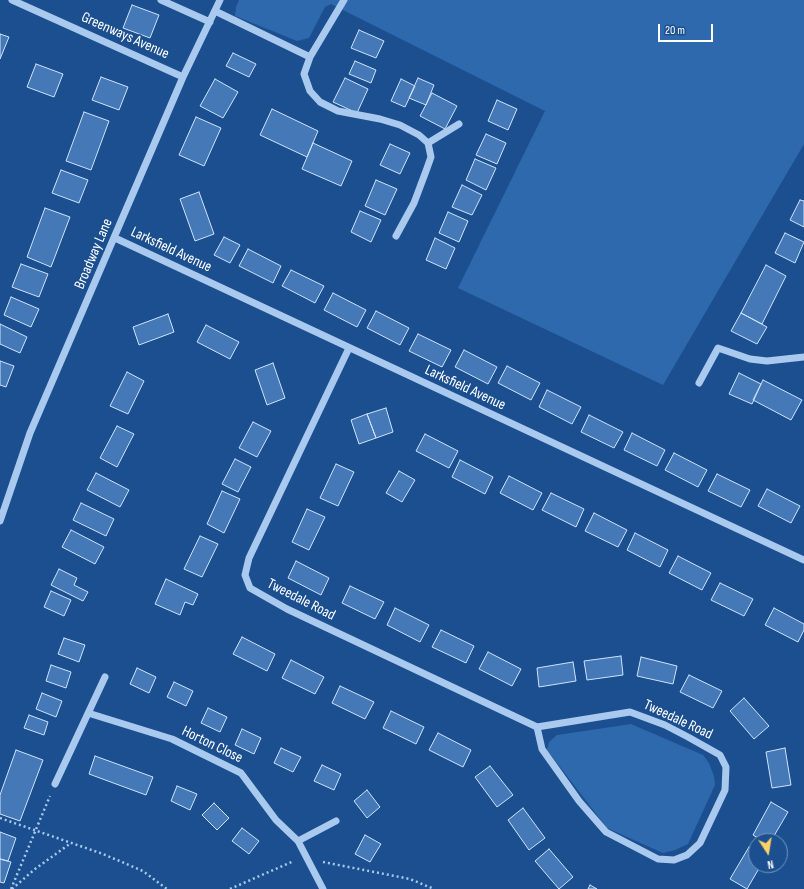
<!DOCTYPE html>
<html>
<head>
<meta charset="utf-8">
<style>
  body { margin:0 }
  #map { position:relative; width:804px; height:889px; overflow:hidden; background:#1b4f8f; font-family:"Sofia Sans Condensed",sans-serif }
  canvas { display:block }
  .north { position:absolute; left:748px; top:833px; width:40px; height:40px; box-sizing:border-box; background:#1b4f8f; border:1px solid #7695bc; border-radius:50%; rotate:168deg; font-size:11px; font-weight:700; line-height:16px; text-align:center; color:#fff }
  .north::after { content:''; display:block; margin:auto; width:14px; height:18px; background:#ffd166; clip-path:polygon(50% 0,100% 100%,50% 72%,0 100%) }
  .scale { position:absolute; left:658px; top:24px; width:55px; height:18px; box-sizing:border-box; border:2px solid #fff; border-top:0; padding-left:5px; font-size:12px; line-height:14px; white-space:nowrap; color:#fff; -webkit-text-stroke:3px #1b4f8f; paint-order:stroke }
</style>
</head>
<body>
<div id="map">
<canvas width="804" height="889"></canvas>
<div class="north">N</div>
<div class="scale">20 m</div>
</div>
<script>
const context = document.querySelector('canvas').getContext('2d');
context.lineJoin = 'round';
function paint(path, color) { context.fillStyle = color; context.fill(path, 'evenodd'); }
const shape = rows => new Path2D(rows.map(r => 'M' + r).join(''));
function strokePath(path, color, width, dash) { context.strokeStyle = color; context.lineWidth = width; context.lineCap = dash ? 'butt' : 'round'; context.setLineDash(dash || []); context.stroke(path); }
function write(font, color, halo, rows, align = 'center') {
  context.font = font + ' "Sofia Sans Condensed",sans-serif'; context.lineWidth = 3.5; context.setLineDash([]); context.textBaseline = 'middle'; context.strokeStyle = halo; context.fillStyle = color; for (const [text, x, y, turn = 0] of rows) {
    context.save(); context.translate(x, y); context.rotate((+turn || 0) * Math.PI / 180); context.textAlign = isNaN(turn) ? turn : align; if (halo) context.strokeText(text, 0, 0); context.fillText(text, 0, 0); context.restore();
  }
}
paint(shape([
  [239,0,804,0,804,144,663,385,458,288,545,111,331,4,325,7,309,38,297,41,235,16,236,7],
  [631,724,703,755,709,763,714,776,715,785,688,844,675,850,663,853,607,828,547,750,549,742,557,735]
]), '#2e69ad');
const building = shape([
  [132,5,159,15,150,38,123,28,132,5],
  [359,30,384,41,376,58,351,48,359,30],
  [0,34,9,37,0,59,0,34],
  [233,53,256,64,249,77,226,66,233,53],
  [355,61,376,70,371,83,349,74,355,61],
  [36,64,63,74,54,97,27,87,36,64],
  [101,77,128,87,119,110,92,100,101,77],
  [345,78,368,89,357,113,333,102,345,78],
  [418,78,434,85,426,105,409,98,418,78],
  [215,79,238,92,223,118,200,106,215,79],
  [401,79,415,86,405,107,391,101,401,79],
  [432,93,457,106,445,129,420,116,432,93],
  [497,100,517,109,508,130,488,121,497,100],
  [272,109,318,131,307,157,260,135,272,109],
  [84,112,109,121,91,170,66,161,84,112],
  [196,117,221,128,204,166,179,155,196,117],
  [486,134,506,143,497,164,476,155,486,134],
  [313,143,352,161,341,186,302,169,313,143],
  [390,144,410,153,400,174,380,165,390,144],
  [475,159,496,168,486,190,466,180,475,159],
  [61,170,88,180,79,203,52,193,61,170],
  [376,180,397,189,385,215,365,206,376,180],
  [462,185,482,195,472,215,452,207,462,185],
  [199,192,214,234,195,241,180,199,199,192],
  [800,200,804,201,804,227,790,220,800,200],
  [45,208,70,217,51,267,27,257,45,208],
  [360,211,381,220,371,242,351,232,360,211],
  [448,212,468,221,459,242,439,233,448,212],
  [785,233,804,242,795,263,775,253,785,233],
  [224,237,240,245,230,263,214,255,224,237],
  [435,238,455,248,446,269,426,260,435,238],
  [248,249,281,266,273,283,239,266,248,249],
  [21,264,48,274,39,297,12,287,21,264],
  [766,265,786,276,762,324,741,313,766,265],
  [291,270,324,286,315,303,282,286,291,270],
  [333,293,366,310,357,327,324,310,333,293],
  [11,297,39,309,31,327,4,315,11,297],
  [376,311,409,328,400,345,367,328,376,311],
  [741,313,767,327,757,344,731,331,741,313],
  [168,314,174,332,139,345,133,327,168,314],
  [0,324,27,337,20,353,0,344,0,324],
  [206,325,239,342,230,359,197,342,206,325],
  [418,334,451,350,442,367,409,351,418,334],
  [464,350,497,367,488,384,455,367,464,350],
  [0,361,14,366,6,387,0,385,0,361],
  [273,363,285,398,267,405,255,370,273,363],
  [507,366,540,383,531,400,498,383,507,366],
  [127,372,144,381,128,414,110,406,127,372],
  [739,373,761,384,752,404,729,394,739,373],
  [763,380,802,400,791,420,753,400,763,380],
  [547,390,581,407,572,424,539,407,547,390],
  [386,408,393,432,376,438,367,414,386,408],
  [367,414,376,438,359,444,351,420,367,414],
  [589,415,623,432,614,448,581,432,589,415],
  [253,422,271,431,257,457,239,448,253,422],
  [117,426,134,434,117,467,100,458,117,426],
  [632,433,665,450,657,466,624,450,632,433],
  [425,434,458,451,449,468,416,451,425,434],
  [674,453,707,470,698,487,665,470,674,453],
  [235,459,251,467,238,492,222,484,235,459],
  [460,460,493,477,485,494,452,477,460,460],
  [336,464,354,472,338,506,320,498,336,464],
  [399,471,415,480,402,502,386,493,399,471],
  [96,473,129,490,120,507,87,490,96,473],
  [717,474,750,490,741,507,708,491,717,474],
  [509,476,542,493,533,510,500,493,509,476],
  [767,489,800,506,791,523,758,506,767,489],
  [222,491,240,499,224,533,207,524,222,491],
  [551,493,584,509,576,527,542,510,551,493],
  [81,503,114,519,106,536,73,520,81,503],
  [307,509,325,517,309,550,292,542,307,509],
  [594,513,627,530,618,547,585,531,594,513],
  [71,530,104,547,95,564,62,547,71,530],
  [635,533,668,550,660,567,627,550,635,533],
  [200,536,218,544,202,577,184,569,200,536],
  [678,556,711,573,702,590,669,573,678,556],
  [296,561,329,578,321,595,288,578,296,561],
  [59,569,77,578,74,585,88,592,83,601,51,585,59,569],
  [166,579,198,594,193,605,185,602,180,615,155,604,166,579],
  [720,583,753,599,744,616,711,600,720,583],
  [350,586,384,602,375,619,342,603,350,586],
  [51,591,71,600,64,616,44,607,51,591],
  [395,608,429,625,420,642,387,625,395,608],
  [774,608,804,624,804,630,798,642,765,625,774,608],
  [441,630,474,646,466,663,432,647,441,630],
  [242,637,275,654,267,671,233,654,242,637],
  [64,638,85,645,79,662,58,654,64,638],
  [488,652,521,669,512,686,479,669,488,652],
  [621,656,623,675,587,680,584,661,621,656],
  [641,657,677,666,673,684,637,676,641,657],
  [291,660,324,677,315,694,282,678,291,660],
  [573,662,576,681,539,687,537,668,573,662],
  [51,665,71,672,66,688,46,681,51,665],
  [137,668,156,677,149,693,130,684,137,668],
  [689,675,722,691,713,708,680,692,689,675],
  [174,682,193,691,186,706,167,697,174,682],
  [340,686,374,702,365,719,332,703,340,686],
  [42,693,62,701,56,717,36,709,42,693],
  [744,698,769,726,754,739,730,711,744,698],
  [208,708,227,717,220,732,201,723,208,708],
  [391,711,424,727,416,744,383,728,391,711],
  [29,715,48,722,44,735,24,728,29,715],
  [242,729,261,738,254,754,235,745,242,729],
  [438,733,471,750,463,767,429,750,438,733],
  [281,748,301,757,293,772,274,763,281,748],
  [785,748,791,785,772,788,766,752,785,748],
  [16,750,43,760,20,821,0,814,0,795,16,750],
  [95,756,153,777,146,795,89,774,95,756],
  [322,765,341,774,334,790,314,781,322,765],
  [490,766,513,795,497,807,475,777,490,766],
  [177,786,197,794,190,810,171,801,177,786],
  [367,790,380,807,367,818,354,801,367,790],
  [771,802,788,812,771,841,763,841,753,835,771,802],
  [214,803,229,818,217,830,202,815,214,803],
  [523,808,545,838,529,850,508,820,523,808],
  [242,828,259,841,249,854,232,841,242,828],
  [0,832,16,838,8,861,0,859,0,832],
  [365,835,381,844,370,862,355,854,365,835],
  [749,847,756,851,756,865,761,865,747,889,730,879,749,847],
  [549,849,573,877,559,889,535,861,549,849],
  [0,859,11,862,4,883,0,882,0,859],
  [590,885,597,889,588,889,590,885]
]);
paint(building, '#4478b7');
strokePath(building, '#cfe3fa', 1);
strokePath(shape([
  [0,818,103,854,143,871,167,889],
  [323,862,410,879,434,889],
  [11,889,50,796],
  [12,889,35,869,71,843],
  [230,889,294,861]
]), '#a9c9ee', 2.5, [2, 3]);
strokePath(shape([
  [12,0,183,77],
  [161,0,210,22],
  [215,11,310,57,304,74,310,91,320,102,338,111,380,119,400,125,419,135,428,143,431,157,426,171,414,203,396,236],
  [310,57,344,0],
  [428,143,459,124],
  [115,238,804,560],
  [349,348,249,558,245,575,250,588,287,609,537,727,630,712,665,725,688,737,720,755,726,767,725,790,700,843,687,855,674,860,658,859,606,832,579,801,542,749,537,727],
  [699,383,718,348,750,359,767,361,804,357],
  [0,521,30,433,183,77,220,0],
  [88,713,172,739,241,773,276,820,298,841,323,889],
  [55,784,105,677],
  [298,841,336,821]
]), '#a9c9ee', 7);
write('15px', '#fff', '#1b4f8f', [
  ["Greenways Avenue",125,36,24],
  ["Larksfield Avenue",171,250,25],
  ["Broadway Lane",94,254,-67],
  ["Larksfield Avenue",465,388,25],
  ["Tweedale Road",301,600,27],
  ["Tweedale Road",678,720,25],
  ["Horton Close",212,745,26]
]);
</script>
</body>
</html>
